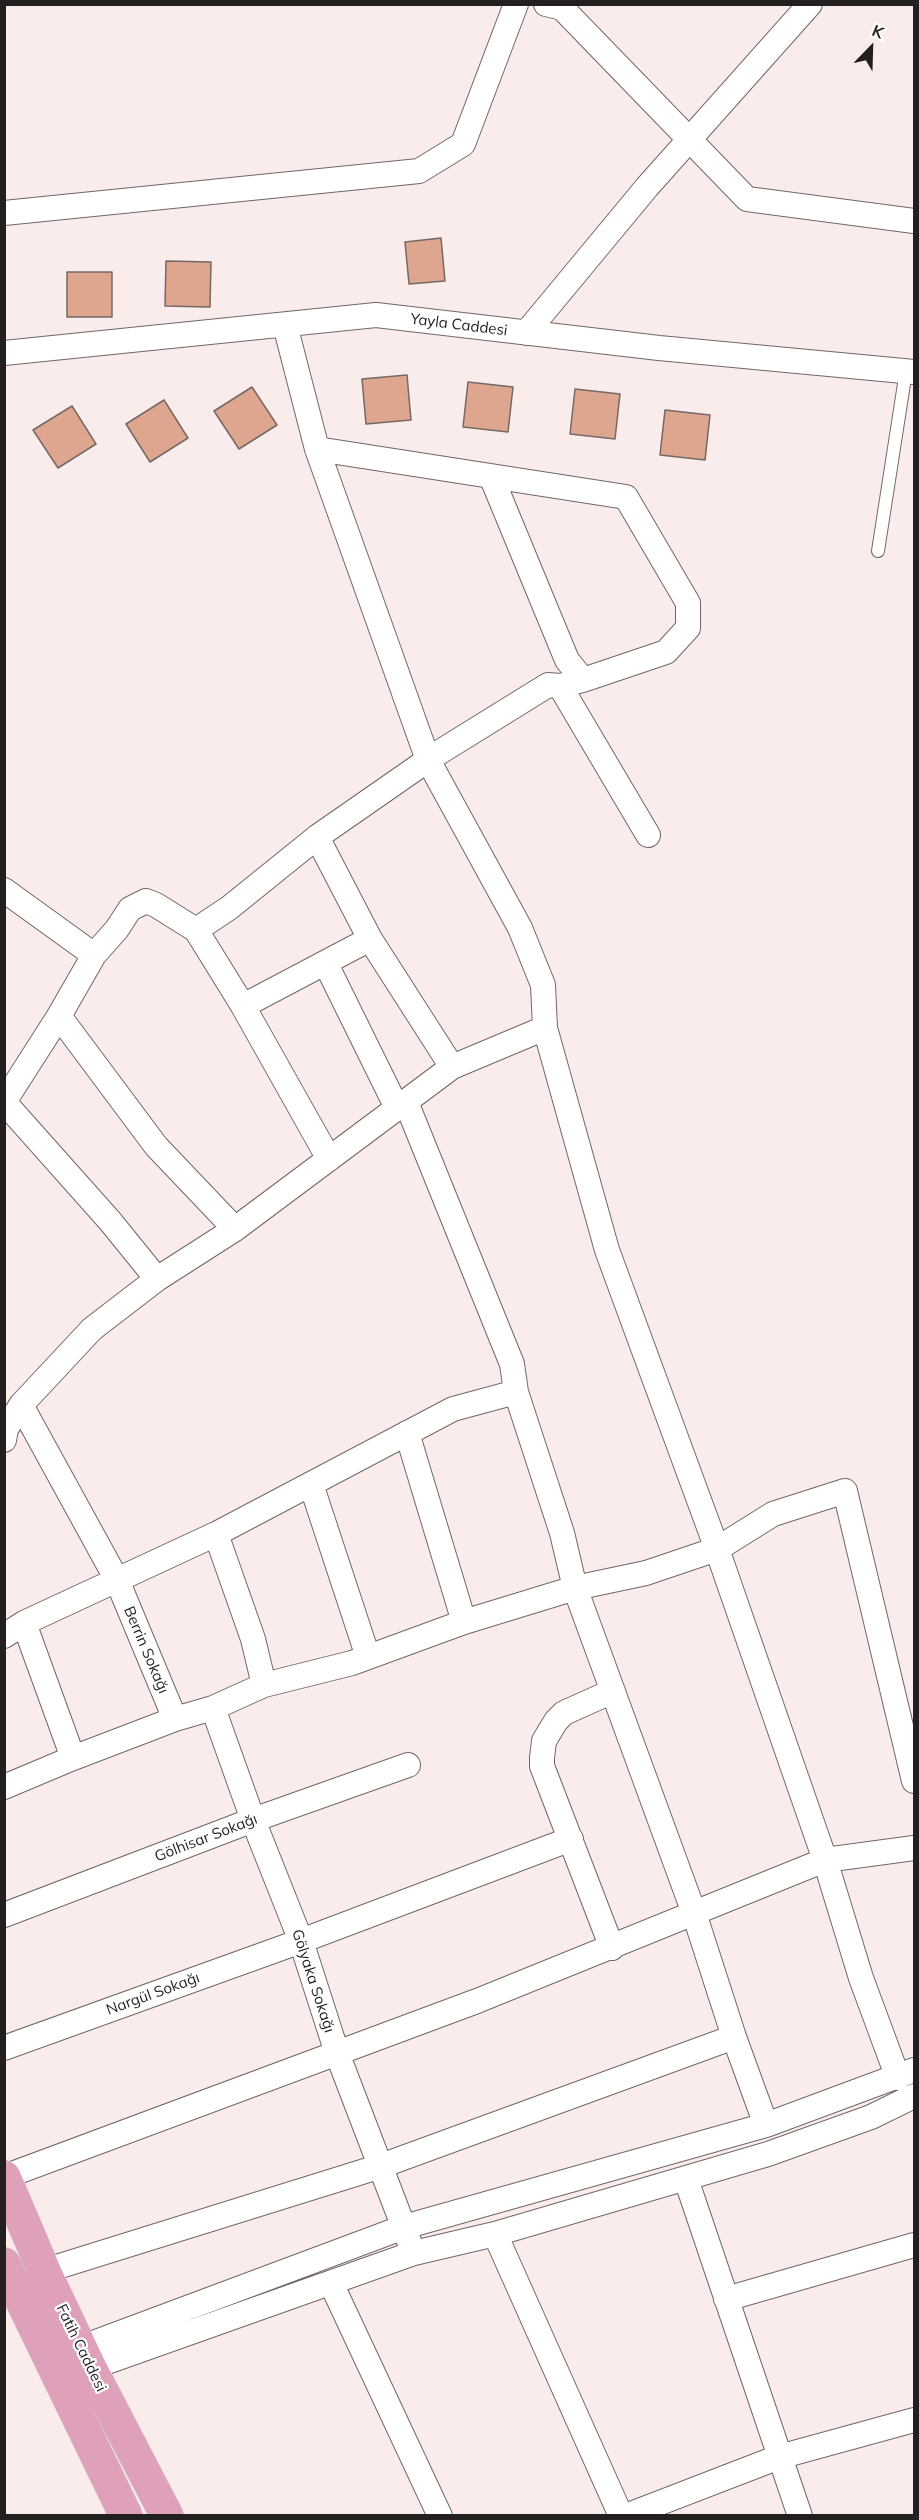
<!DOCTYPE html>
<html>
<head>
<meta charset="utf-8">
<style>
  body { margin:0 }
  #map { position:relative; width:919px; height:2520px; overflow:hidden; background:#f9eceb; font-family:Mulish,sans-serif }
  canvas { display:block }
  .frame { position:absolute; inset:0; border:6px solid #241f1f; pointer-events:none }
  .north { position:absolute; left:841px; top:18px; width:60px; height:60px; -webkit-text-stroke:4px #fff; paint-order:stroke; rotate:23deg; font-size:16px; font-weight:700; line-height:24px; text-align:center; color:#241f1f }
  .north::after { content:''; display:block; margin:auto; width:21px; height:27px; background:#241f1f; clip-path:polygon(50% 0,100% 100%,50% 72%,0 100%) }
</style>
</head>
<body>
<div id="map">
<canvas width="919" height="2520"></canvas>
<div class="frame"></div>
<div class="north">K</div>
</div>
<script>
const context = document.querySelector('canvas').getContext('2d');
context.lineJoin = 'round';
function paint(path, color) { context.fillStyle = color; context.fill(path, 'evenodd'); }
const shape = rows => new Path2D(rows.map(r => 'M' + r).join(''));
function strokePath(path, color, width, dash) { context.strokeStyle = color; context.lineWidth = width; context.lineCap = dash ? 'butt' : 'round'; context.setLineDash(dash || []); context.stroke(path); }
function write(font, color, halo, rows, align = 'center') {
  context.font = font + ' Mulish,sans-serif'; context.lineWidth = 4.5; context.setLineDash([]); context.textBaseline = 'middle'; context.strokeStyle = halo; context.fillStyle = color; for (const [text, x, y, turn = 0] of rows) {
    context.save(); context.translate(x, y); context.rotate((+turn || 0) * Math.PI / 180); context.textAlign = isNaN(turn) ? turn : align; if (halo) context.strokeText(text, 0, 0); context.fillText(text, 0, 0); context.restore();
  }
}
const building = shape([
  [441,238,445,281,409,284,405,242,441,238],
  [166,261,211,262,210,307,165,306,166,261],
  [67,272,112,272,112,317,67,317,67,272],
  [407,375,411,420,366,424,362,379,407,375],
  [468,382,513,387,508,432,463,427,468,382],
  [252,387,277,425,239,449,214,411,252,387],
  [575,389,620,394,615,439,570,434,575,389],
  [164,400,188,438,150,462,126,424,164,400],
  [72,406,96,444,58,468,33,430,72,406],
  [665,410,710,415,705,460,660,455,665,410]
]);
paint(building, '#dea58f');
strokePath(building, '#736965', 1.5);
const service = shape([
  [878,551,906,371]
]);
const minor = shape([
  [546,4,562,8,747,199,914,221],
  [4,213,419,171,463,144,516,4],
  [285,325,317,449,428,760,520,928,543,985,545,1028,607,1250,717,1549,825,1860,861,1978,898,2078],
  [526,333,647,187,810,4],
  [4,353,376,315,659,348,914,372],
  [491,476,567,660,583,680],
  [560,686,648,835],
  [317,837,370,939,452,1067],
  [4,890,94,955],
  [196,930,243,1006,329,1159],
  [326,964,397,1108],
  [243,1006,370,939],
  [59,1016,156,1146,235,1229],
  [4,1102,59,1016,94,955,117,929,130,909,146,901,156,905,196,930,229,908,317,837,435,755,548,685,560,686,583,680,666,652,688,628,688,603,626,497,317,449],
  [4,1102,110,1221,157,1279],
  [406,1102,512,1364,516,1392],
  [21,1405,117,1580,175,1719],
  [407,1433,464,1622],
  [4,1440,6,1429,21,1405,92,1329,157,1279,235,1229,452,1067,545,1028],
  [311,1484,368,1657],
  [216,1534,253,1639,264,1685],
  [24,1623,73,1758],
  [4,1636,24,1623,216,1534,453,1409,516,1392,562,1533,575,1588,694,1913,825,1860,914,1848],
  [213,1708,253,1820,301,1941,337,2053,409,2241],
  [4,1787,73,1758,175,1719,213,1708,264,1685,352,1663,464,1622,575,1588,646,1573,717,1549,773,1514,845,1491,914,1781],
  [4,1915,253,1820,408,1765],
  [612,1948,542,1766,542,1758,544,1741,556,1721,564,1713,613,1691],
  [4,2048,301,1941,571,1839],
  [4,2177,477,2001,694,1913,734,2037,766,2125],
  [686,2179,800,2516],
  [495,2234,621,2516],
  [44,2271,381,2166,734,2037],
  [331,2283,440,2516],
  [726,2299,914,2245],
  [80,2348,404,2227,766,2125,914,2070],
  [90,2368,414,2253,495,2234,768,2154,871,2117,914,2096],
  [626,2516,779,2457,914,2420]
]);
const primary = shape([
  [4,2177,44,2271,90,2368,167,2516],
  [4,2264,126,2516]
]);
strokePath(service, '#726767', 14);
strokePath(minor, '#726767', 26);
strokePath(primary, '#cfcece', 34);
strokePath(service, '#fff', 12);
strokePath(minor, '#fff', 24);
strokePath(primary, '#dfa1b9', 33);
write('15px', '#241f1f', '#fff', [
  ["Yayla Caddesi",459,325,7],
  ["Berrin Sokağı",146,1650,67],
  ["Gölhisar Sokağı",206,1838,-21],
  ["Gölyaka Sokağı",313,1981,72],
  ["Nargül Sokağı",153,1994,-20],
  ["Fatih Caddesi",81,2348,64]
]);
</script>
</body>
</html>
